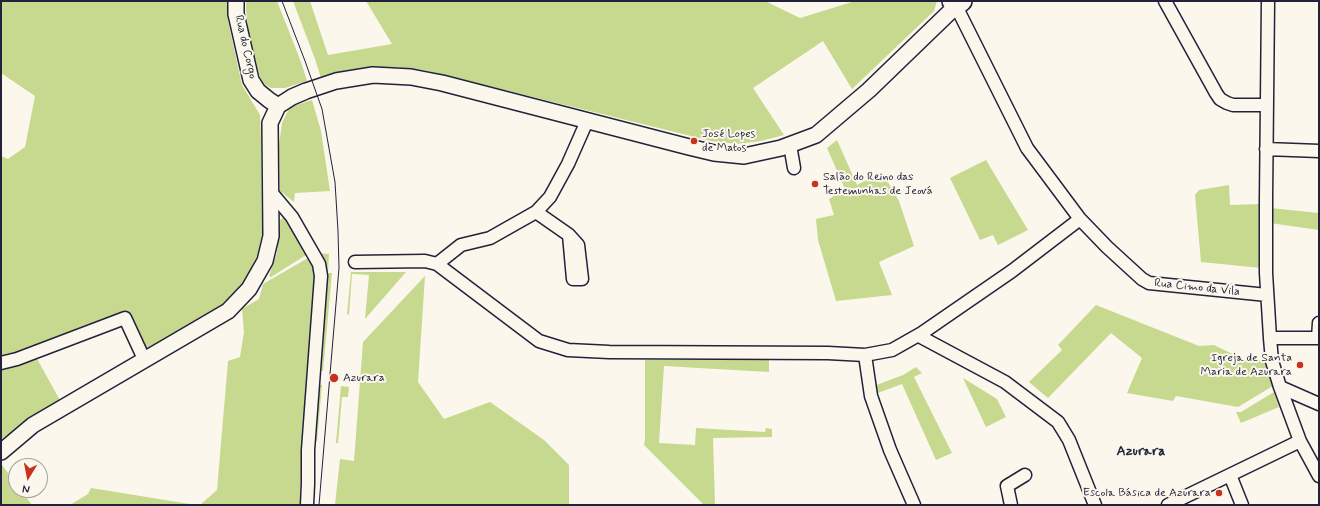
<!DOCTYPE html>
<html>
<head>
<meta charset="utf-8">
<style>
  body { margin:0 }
  #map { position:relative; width:1320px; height:506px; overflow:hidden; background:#fbf7ec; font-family:Mynerve,sans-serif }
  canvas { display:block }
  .frame { position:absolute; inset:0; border:2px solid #22223b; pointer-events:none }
  .north { position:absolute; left:8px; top:458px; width:40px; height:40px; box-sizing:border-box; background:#fbf7ec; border:1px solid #a4a2a5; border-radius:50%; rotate:190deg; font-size:11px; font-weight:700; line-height:16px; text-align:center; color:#22223b }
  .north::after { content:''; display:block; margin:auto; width:14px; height:18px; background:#c8321e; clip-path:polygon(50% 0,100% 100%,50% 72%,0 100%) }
</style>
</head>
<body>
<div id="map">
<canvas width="1320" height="506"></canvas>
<div class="frame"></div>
<div class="north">N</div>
</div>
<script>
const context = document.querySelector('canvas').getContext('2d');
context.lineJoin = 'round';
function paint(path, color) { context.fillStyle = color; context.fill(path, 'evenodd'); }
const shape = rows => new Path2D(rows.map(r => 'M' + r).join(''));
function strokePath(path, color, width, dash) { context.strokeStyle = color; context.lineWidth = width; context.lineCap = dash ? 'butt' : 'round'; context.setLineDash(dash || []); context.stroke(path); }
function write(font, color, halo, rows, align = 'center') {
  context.font = font + ' Mynerve,sans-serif'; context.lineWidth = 4; context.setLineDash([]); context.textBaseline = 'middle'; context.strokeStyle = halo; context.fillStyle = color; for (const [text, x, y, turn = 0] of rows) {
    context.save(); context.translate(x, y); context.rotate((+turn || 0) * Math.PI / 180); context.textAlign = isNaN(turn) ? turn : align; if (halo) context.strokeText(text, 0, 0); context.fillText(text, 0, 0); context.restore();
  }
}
paint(shape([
  [1,1,227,1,228,21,242,85,260,115,261,140,262,234,257,256,245,281,220,307,146,351,127,314,1,360,1,156,8,159,25,147,35,96,1,73],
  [246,1,277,1,301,62,307,81,285,88,271,88,264,84,260,77,249,34,246,10],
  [293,1,310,1,328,55,392,44,366,1,765,1,800,18,855,1,937,1,934,11,852,89,823,41,753,88,784,135,761,141,736,144,711,141,424,70,393,67,359,70,321,78,315,59],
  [312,100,321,131,330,191,295,193,294,202,280,191,279,145,282,123,290,107],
  [837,140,857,185,882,172,899,201,914,246,879,262,892,295,836,301,818,240,816,219,834,215,829,199,845,189,827,148],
  [986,160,1028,230,998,245,993,235,980,240,950,178],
  [1229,185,1230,205,1261,204,1261,268,1201,262,1195,195,1199,190],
  [1270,208,1319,213,1319,230,1270,223],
  [284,217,306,255,271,277,269,276,277,253,280,220],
  [317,253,329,254,328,273,332,273,323,371,319,370,318,385,322,385,317,441,312,441],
  [308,258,312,258,318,279,306,415,303,416,300,505,200,505,217,490,228,361,240,357,244,332,242,309,259,299,263,284],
  [351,272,406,272,365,319,369,275,352,274,349,315,347,314],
  [425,276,418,382,444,419,490,402,544,440,569,465,569,505,335,505,340,459,354,461,363,342],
  [1096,305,1199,346,1214,345,1243,359,1265,360,1273,386,1238,407,1176,396,1173,401,1127,393,1142,358,1111,333,1048,398,1029,382,1062,350,1058,345],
  [36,357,61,402,1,439,1,369,17,365],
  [769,359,769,372,664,366,659,443,695,445,696,428,765,432,766,428,772,429,772,437,713,438,715,505,704,505,644,445,645,439,645,360],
  [916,367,922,373,914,377,952,453,936,460,902,384,875,394,874,386,903,375],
  [963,378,997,399,1006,417,986,427],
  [341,386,349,387,348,397,342,397,338,443,336,443],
  [1274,392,1279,407,1241,423,1236,412,1241,412],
  [2,465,16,484,16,490,21,490,32,505,1,505],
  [91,488,196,505,70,505,88,494]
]), '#c6d98e');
const minor = shape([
  [1165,1,1216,93,1220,99,1227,103,1233,105,1267,105],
  [1268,1,1266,199,1266,273,1270,338,1272,361,1280,387,1300,441,1319,476],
  [956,6,1027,148,1080,219,1107,247,1142,279,1149,283,1267,295],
  [790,145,794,168],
  [1266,149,1319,151],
  [271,192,292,217,319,264,321,276,308,450,308,484,307,505],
  [536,212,569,235,573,279,582,279,578,245,569,235],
  [355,262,425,261,437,264,539,341,568,350,609,352,828,353,865,355,892,350,922,333,1012,271,1080,219],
  [437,264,461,245,490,238,536,212,550,197,568,164,587,121],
  [919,336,1005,382,1058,422,1069,440,1095,505],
  [1270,338,1319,338],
  [1318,338,1319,323],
  [865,355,871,396,890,450,914,505],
  [1,363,17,359,125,318,144,359],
  [1280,387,1319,404],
  [1230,475,1242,505],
  [1011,505,1007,486,1025,475],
  [1168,505,1300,441]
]);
const tertiary = shape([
  [236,1,236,14,251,80,258,91,269,100,278,106],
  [1,452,33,425,228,311,249,289,265,261,271,236,270,123,278,106,292,97,306,91,336,81,373,75,411,77,442,83,689,147,714,153,744,156,781,148,816,135,869,90,956,6]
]);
const primary = shape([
  [952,1,956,6,962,1]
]);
strokePath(minor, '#22223b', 15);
strokePath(tertiary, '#22223b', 18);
strokePath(primary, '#22223b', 22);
strokePath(minor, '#fbf7ec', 12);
strokePath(tertiary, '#fbf7ec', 15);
strokePath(primary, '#fbf7ec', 19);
strokePath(shape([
  [282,1,305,61,322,109,335,182,338,231,339,268,319,505]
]), '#22223b', 1);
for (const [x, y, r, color] of [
  [694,141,4,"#c8321e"],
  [815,184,4,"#c8321e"],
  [1300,365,4,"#c8321e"],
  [334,378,5,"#c8321e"],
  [1219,493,4,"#c8321e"]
]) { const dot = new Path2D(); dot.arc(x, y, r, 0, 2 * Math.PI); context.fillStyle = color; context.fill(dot); strokePath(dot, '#fbf7ec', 1.5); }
write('12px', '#22223b', '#fbf7ec', [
  ["Rua do Corgo",245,47,77],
  ["Rua Cimo da Vila",1197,288,6]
]);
write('12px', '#22223b', '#fbf7ec', [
  ["José Lopes",702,134],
  ["de Matos",702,148],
  ["Salão do Reino das",823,177],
  ["Testemunhas de Jeová",823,191],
  ["Igreja de Santa",1292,358,"right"],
  ["Maria de Azurara",1292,372,"right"],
  ["Azurara",343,378],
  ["Escola Básica de Azurara",1211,493,"right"]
], 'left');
write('bold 14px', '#22223b', '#fbf7ec', [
  ["Azurara",1141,452]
]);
</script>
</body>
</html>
